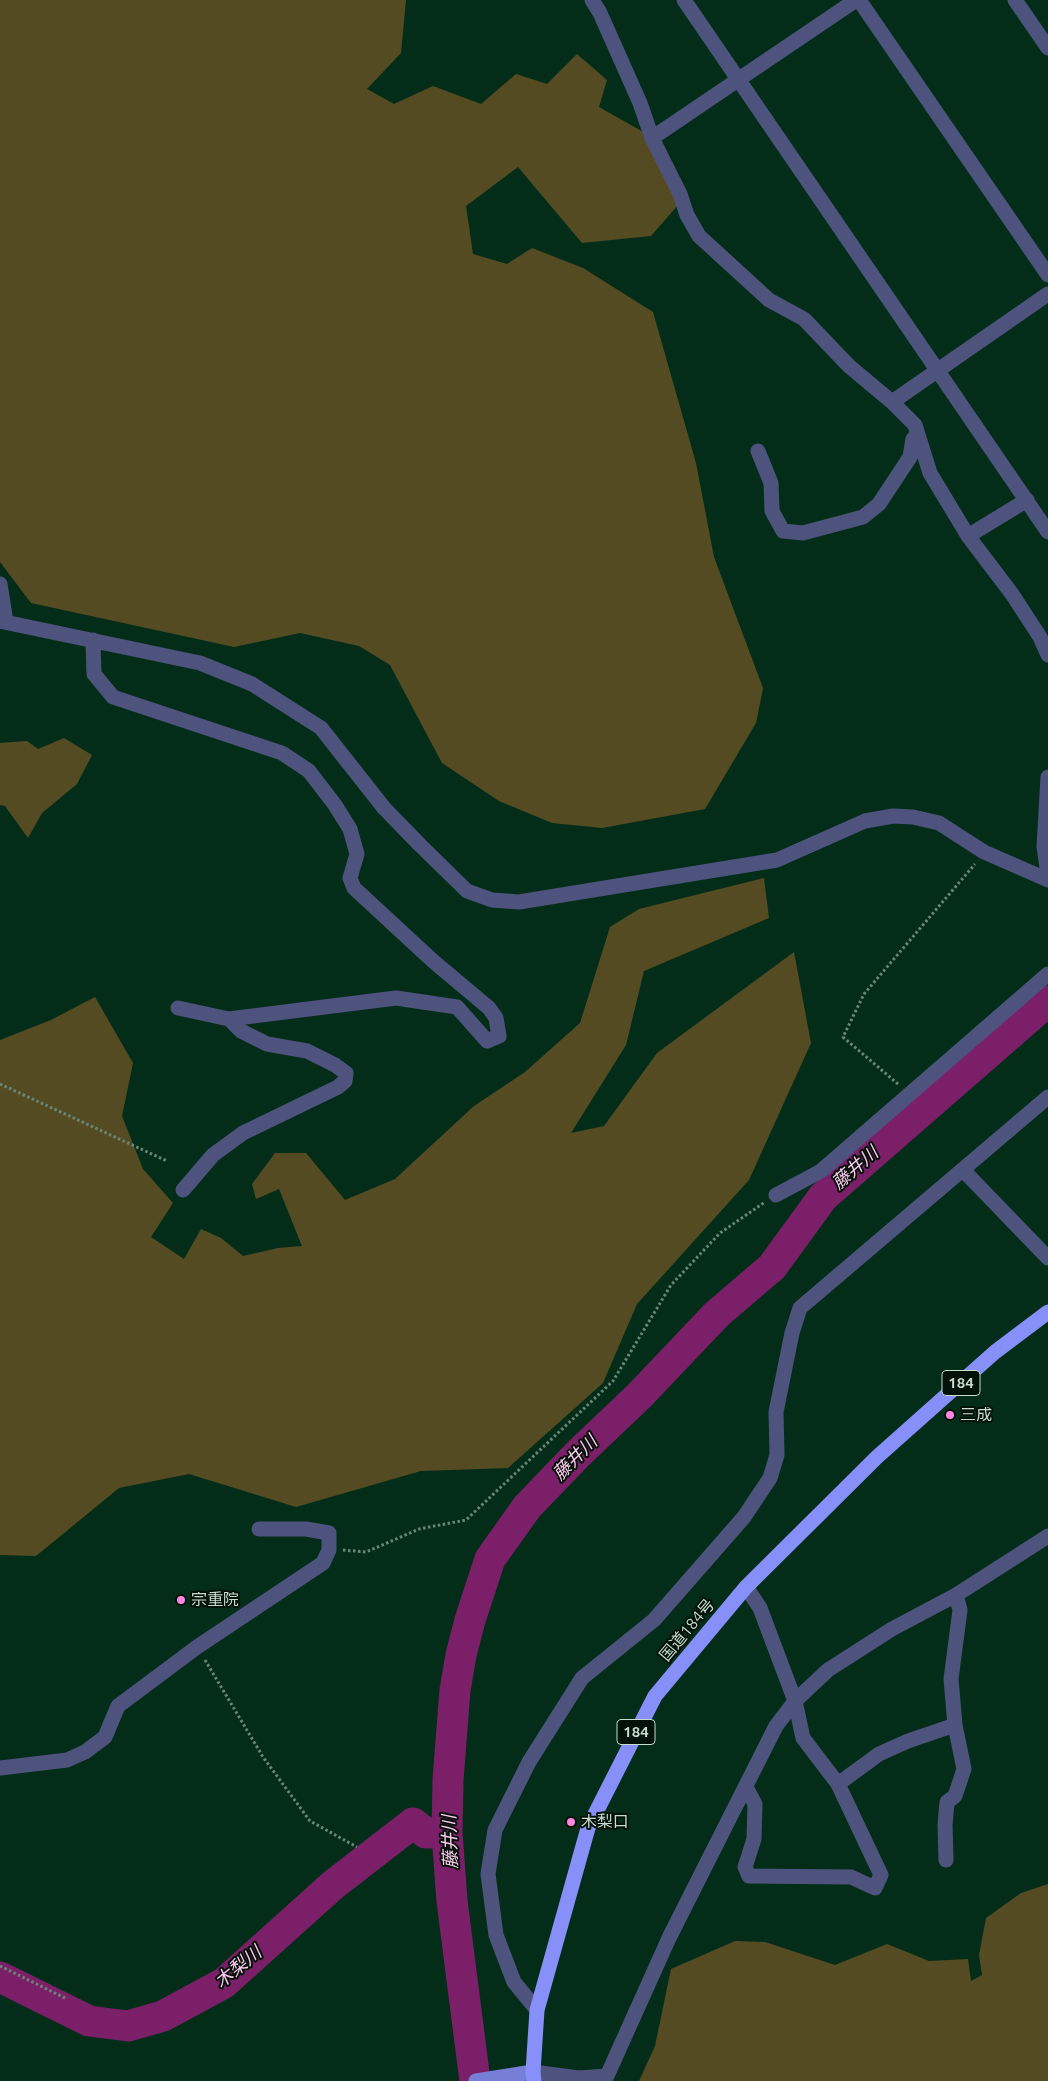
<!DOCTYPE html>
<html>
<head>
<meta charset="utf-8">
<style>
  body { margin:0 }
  canvas { display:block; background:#042d19 }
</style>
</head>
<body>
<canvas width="1048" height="2081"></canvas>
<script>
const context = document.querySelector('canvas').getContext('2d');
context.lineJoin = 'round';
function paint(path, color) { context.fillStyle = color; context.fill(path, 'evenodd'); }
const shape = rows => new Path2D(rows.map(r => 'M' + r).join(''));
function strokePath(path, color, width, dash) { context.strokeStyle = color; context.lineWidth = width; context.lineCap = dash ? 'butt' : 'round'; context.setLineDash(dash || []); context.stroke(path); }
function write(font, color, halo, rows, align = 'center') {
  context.font = font + ' Ubuntu,"Noto Sans JP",sans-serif'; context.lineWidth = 4; context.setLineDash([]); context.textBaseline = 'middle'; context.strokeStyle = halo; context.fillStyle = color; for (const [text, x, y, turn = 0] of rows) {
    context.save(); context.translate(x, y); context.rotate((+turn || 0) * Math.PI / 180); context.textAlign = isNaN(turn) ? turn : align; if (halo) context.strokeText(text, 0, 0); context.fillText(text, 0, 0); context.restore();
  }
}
paint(shape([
  [0,0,406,0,401,53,367,89,394,104,433,86,481,104,516,74,547,84,577,54,607,80,599,107,645,133,678,205,651,236,582,243,518,167,466,206,473,254,507,264,532,248,583,268,653,312,696,463,714,557,763,688,756,723,705,809,602,828,552,823,499,801,442,763,390,665,359,646,300,633,234,647,31,603,0,562],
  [64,738,92,755,77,784,42,813,28,838,5,806,0,805,0,743,27,741,38,749],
  [764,878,769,918,644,971,626,1045,571,1133,604,1126,657,1053,794,952,811,1043,749,1180,637,1304,603,1383,508,1468,421,1471,296,1507,189,1474,119,1488,36,1556,0,1555,0,1040,51,1020,95,997,133,1063,122,1116,143,1169,173,1203,151,1237,184,1259,201,1229,221,1238,243,1256,278,1248,302,1246,279,1189,256,1199,252,1184,275,1153,306,1153,345,1200,395,1179,474,1106,525,1072,580,1023,610,927,639,909],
  [1048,1884,1048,2081,639,2081,655,2046,671,1969,735,1941,765,1942,835,1965,887,1944,929,1961,968,1959,971,1981,982,1975,979,1955,986,1918,1021,1893]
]), '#544b22');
strokePath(shape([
  [0,1977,89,2021,128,2026,163,2016,224,1983,333,1885,413,1823,426,1833,447,1833],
  [475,2081,452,1901,447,1833,448,1780,455,1690,461,1655,470,1620,490,1559,527,1507,578,1454,639,1396,717,1314,772,1267,823,1197,1048,1001]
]), '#7c1f69', 31);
strokePath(shape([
  [0,1084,167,1161],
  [898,1084,843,1037,864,994,975,864],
  [343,1550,366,1552,419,1529,466,1520,613,1381,671,1285,720,1233,765,1202],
  [205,1660,263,1757,310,1821,357,1847],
  [0,1966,67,1999]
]), '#698776', 3, [2.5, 2.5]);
strokePath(shape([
  [592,0,600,13,640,103,652,138,856,0],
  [684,0,1048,532],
  [859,0,1048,275],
  [1015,0,1048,48],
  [652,138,680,194,687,215,699,236,769,300,804,319,849,366,892,402,915,425,930,473,968,536,1012,594,1040,637,1048,655],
  [892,402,1048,294],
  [758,451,771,483,772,511,783,531,803,533,863,517,879,504,910,457,913,439,918,434],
  [968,536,1027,500],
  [0,584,6,622],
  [0,621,200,663,252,684,321,728,384,808,420,845,467,891,492,900,519,902,777,860,865,821,893,816,913,817,939,823,984,852,1048,880],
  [93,640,94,674,113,697,282,753,309,771,335,805,350,829,357,854,350,878,354,888,433,961,489,1008,496,1018,499,1036,487,1041,457,1007,396,998,229,1019,241,1031,267,1044,307,1051,335,1065,346,1073,345,1081,338,1087,243,1133,213,1155,183,1190],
  [1048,777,1044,847,1048,874],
  [178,1008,229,1019],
  [963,1170,1048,1258],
  [776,1195,821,1171,1048,974],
  [0,1768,67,1760,85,1752,105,1737,118,1706,197,1647,323,1563,329,1550,329,1533,306,1529,259,1529],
  [838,1784,879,1754,908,1741,955,1725],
  [746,1787,755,1804,754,1839,745,1867,749,1876,851,1877,875,1888,881,1875,838,1784,803,1738,795,1701,760,1608,746,1587],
  [946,1860,945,1825,947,1802,955,1796,964,1769,955,1725,951,1679,960,1610,956,1595],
  [537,2010,514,1982,496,1935,488,1874,495,1830,529,1762,582,1678,654,1620,744,1517,770,1478,777,1455,776,1412,792,1333,800,1308,1048,1097],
  [533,2072,579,2078,607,2076,669,1938,776,1726,795,1701,828,1670,892,1629,956,1595,1048,1536]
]), '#4d537d', 15);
strokePath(shape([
  [476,2081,533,2072]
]), '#767fd5', 15);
strokePath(shape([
  [534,2081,533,2072,537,2010,588,1828,655,1696,746,1587,877,1457,995,1352,1048,1312]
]), '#8690f8', 15);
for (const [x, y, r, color] of [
  [950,1415,5,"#fe86e0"],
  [181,1600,5,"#fe86e0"],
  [571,1822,5,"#fe86e0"]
]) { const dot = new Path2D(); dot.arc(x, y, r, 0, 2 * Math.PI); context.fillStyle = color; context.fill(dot); strokePath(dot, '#031209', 2); }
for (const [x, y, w] of [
  [961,1383,38],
  [636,1732,38]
]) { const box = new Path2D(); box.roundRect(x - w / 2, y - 12.5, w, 25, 4); context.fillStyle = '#031209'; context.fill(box); strokePath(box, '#c7dcce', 1); }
write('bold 15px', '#c7dcce', null, [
  ["184",961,1383],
  ["184",636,1732]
]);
write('16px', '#c7dcce', '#031209', [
  ["三成",960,1415],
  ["宗重院",191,1600],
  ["木梨口",581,1822]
], 'left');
write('16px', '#c7dcce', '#031209', [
  ["国道184号",687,1630,-50]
]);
write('italic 18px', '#fecbef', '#031209', [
  ["藤井川",855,1168,-41],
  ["藤井川",575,1458,-45],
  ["藤井川",450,1842,-92],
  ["木梨川",238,1967,-39]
]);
</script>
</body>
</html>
